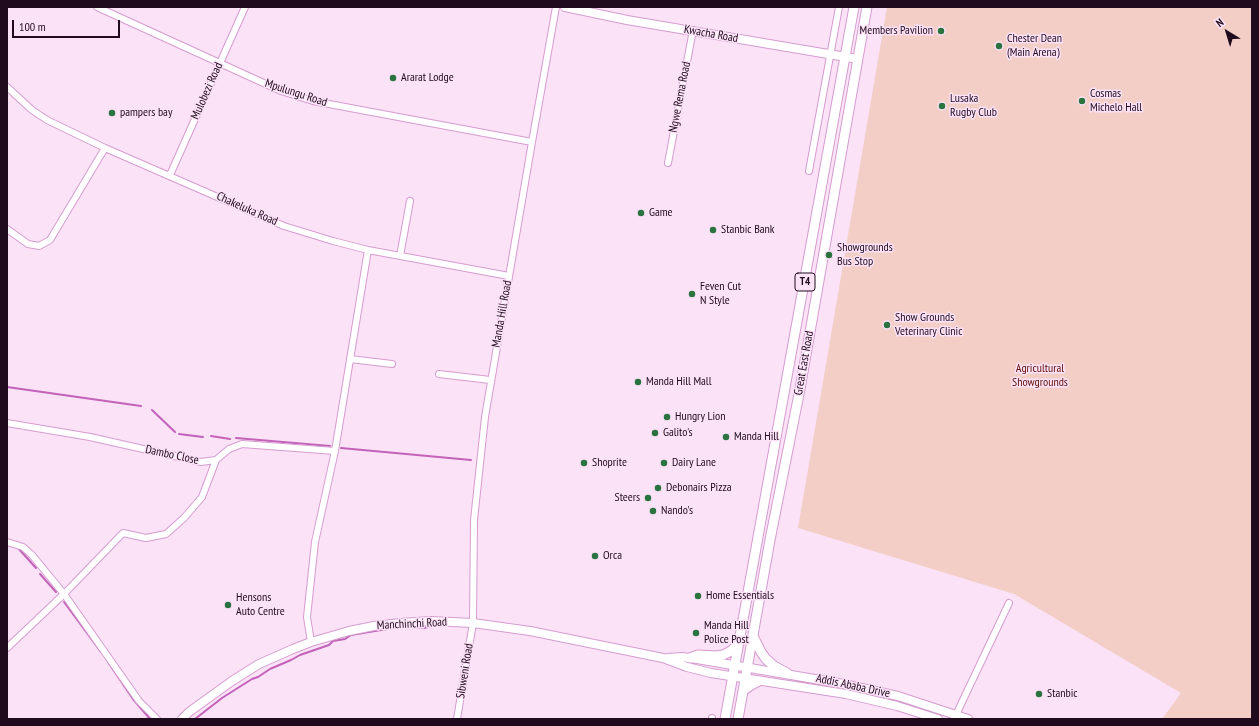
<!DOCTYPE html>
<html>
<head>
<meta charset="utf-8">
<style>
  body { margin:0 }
  #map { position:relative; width:1259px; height:726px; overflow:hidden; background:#fbe2f7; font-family:"PT Sans Narrow",sans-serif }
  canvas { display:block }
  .frame { position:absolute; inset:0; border:8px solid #200b1e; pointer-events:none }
  .north { position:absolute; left:1207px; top:12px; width:40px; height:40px; -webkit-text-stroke:3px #fbe2f7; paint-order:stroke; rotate:322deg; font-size:11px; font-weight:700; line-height:16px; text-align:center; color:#200b1e }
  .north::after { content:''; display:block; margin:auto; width:14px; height:18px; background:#200b1e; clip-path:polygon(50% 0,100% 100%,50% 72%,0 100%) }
  .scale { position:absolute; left:12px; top:20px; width:108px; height:18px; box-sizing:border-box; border:2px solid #200b1e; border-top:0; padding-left:5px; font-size:12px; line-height:14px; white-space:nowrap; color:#200b1e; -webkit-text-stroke:3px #fbe2f7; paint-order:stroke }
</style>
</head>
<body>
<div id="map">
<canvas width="1259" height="726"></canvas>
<div class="frame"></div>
<div class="north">N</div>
<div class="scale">100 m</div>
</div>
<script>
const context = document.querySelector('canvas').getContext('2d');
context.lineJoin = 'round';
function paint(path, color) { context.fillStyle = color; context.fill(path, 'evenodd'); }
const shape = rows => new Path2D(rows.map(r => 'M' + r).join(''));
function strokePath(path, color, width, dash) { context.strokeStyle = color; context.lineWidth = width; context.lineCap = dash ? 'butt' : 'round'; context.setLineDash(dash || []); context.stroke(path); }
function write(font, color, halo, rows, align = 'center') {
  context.font = font + ' "PT Sans Narrow",sans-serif'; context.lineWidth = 3; context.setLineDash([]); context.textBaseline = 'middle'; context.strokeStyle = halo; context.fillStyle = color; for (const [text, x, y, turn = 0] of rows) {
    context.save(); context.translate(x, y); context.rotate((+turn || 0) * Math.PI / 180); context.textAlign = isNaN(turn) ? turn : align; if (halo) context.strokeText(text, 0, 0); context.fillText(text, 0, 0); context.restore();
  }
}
paint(shape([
  [887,7,1252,7,1252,719,1162,719,1181,693,1014,594,798,528]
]), '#f3cec7');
strokePath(shape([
  [7,387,141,406],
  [152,410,175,432],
  [179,434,203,437],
  [211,436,230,439],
  [236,438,330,446],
  [341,448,471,460],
  [18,548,36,568],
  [40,574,56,592],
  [64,602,101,652],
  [108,662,133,699,150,719],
  [195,719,222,698,252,679,258,677,270,669,291,660,300,655,329,645,333,641,345,639,351,635,399,627,424,628,432,626]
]), '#c262b9', 2);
const street = shape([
  [97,7,281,91,313,101,532,142],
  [7,87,32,110,47,120,105,148,284,226,333,241,368,250,509,276],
  [668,163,693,30],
  [809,171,839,7],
  [170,175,245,7],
  [7,229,28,244,39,246,50,240,105,148],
  [400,256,410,201],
  [350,359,392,364],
  [439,374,490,380],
  [7,423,90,437,201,462,216,460,229,449,242,444,335,451],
  [7,542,23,547,32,555,64,594,139,701,157,719],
  [311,642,307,617,315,542,335,451,368,250],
  [7,648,64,594,123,533,146,538,166,534,184,518,202,497,216,460],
  [457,719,473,623,474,520,485,417,532,142,556,7],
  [712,719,712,718],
  [954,719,1009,603]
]);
const secondary = shape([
  [565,7,627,20,858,59],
  [668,658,682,657,697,659,844,684,898,696,968,719],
  [182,719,189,712,232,681,259,664,293,649,311,642,349,631,374,626,401,623,431,621,473,623,530,631,663,658,687,667,711,673,846,694,897,706,938,719]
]);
const primary = shape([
  [753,636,761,652,766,659,774,666,787,673],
  [690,658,698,655,717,656,723,655,731,651,739,643],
  [743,691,751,685,759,681],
  [725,719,854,7],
  [738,719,770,540,800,389,867,7]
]);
strokePath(street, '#d69ccf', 8);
strokePath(secondary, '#d69ccf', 10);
strokePath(primary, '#d69ccf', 11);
strokePath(street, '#fff', 6);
strokePath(secondary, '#fff', 8);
strokePath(primary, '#fff', 9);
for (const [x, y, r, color] of [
  [941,31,4,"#2a7340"],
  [999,46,4,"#2a7340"],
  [393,78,4,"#2a7340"],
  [1082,101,4,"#2a7340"],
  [942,106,4,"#2a7340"],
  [112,113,4,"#2a7340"],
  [641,213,4,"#2a7340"],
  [713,230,4,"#2a7340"],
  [829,255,4,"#2a7340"],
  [692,294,4,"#2a7340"],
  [887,325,4,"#2a7340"],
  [638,382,4,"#2a7340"],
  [667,417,4,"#2a7340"],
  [655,433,4,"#2a7340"],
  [726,437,4,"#2a7340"],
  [584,463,4,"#2a7340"],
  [664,463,4,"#2a7340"],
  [658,488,4,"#2a7340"],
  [648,498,4,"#2a7340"],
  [653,511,4,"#2a7340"],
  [595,556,4,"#2a7340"],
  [698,596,4,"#2a7340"],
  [228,605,4,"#2a7340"],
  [696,633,4,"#2a7340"],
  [1039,694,4,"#2a7340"]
]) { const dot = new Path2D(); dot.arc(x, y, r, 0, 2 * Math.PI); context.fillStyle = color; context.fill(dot); strokePath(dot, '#fbe2f7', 1.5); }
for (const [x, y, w] of [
  [805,282,20]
]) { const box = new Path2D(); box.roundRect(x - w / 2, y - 9, w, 18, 3); context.fillStyle = '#fbe2f7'; context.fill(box); strokePath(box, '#200b1e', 1); }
write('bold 11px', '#200b1e', null, [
  ["T4",805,282]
]);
write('12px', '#200b1e', '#fbe2f7', [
  ["Members Pavilion",933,31,"right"],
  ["Chester Dean",1007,39],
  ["(Main Arena)",1007,53],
  ["Ararat Lodge",401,78],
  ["Cosmas",1090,94],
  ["Michelo Hall",1090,108],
  ["Lusaka",950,99],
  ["Rugby Club",950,113],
  ["pampers bay",120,113],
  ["Game",649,213],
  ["Stanbic Bank",721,230],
  ["Showgrounds",837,248],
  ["Bus Stop",837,262],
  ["Feven Cut",700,287],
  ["N Style",700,301],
  ["Show Grounds",895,318],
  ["Veterinary Clinic",895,332],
  ["Manda Hill Mall",646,382],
  ["Hungry Lion",675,417],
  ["Galito's",663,433],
  ["Manda Hill",734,437],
  ["Shoprite",592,463],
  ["Dairy Lane",672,463],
  ["Debonairs Pizza",666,488],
  ["Steers",640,498,"right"],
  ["Nando's",661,511],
  ["Orca",603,556],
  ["Home Essentials",706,596],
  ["Hensons",236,598],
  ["Auto Centre",236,612],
  ["Manda Hill",704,626],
  ["Police Post",704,640],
  ["Stanbic",1047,694]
], 'left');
write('12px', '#200b1e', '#fbe2f7', [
  ["Kwacha Road",711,34,10],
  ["Mulobezi Road",207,91,-66],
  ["Mpulungu Road",296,93,18],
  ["Ngwe Rema Road",680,97,-79],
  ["Chakeluka Road",247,209,24],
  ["Manda Hill Road",502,314,-80],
  ["Great East Road",804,363,-80],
  ["Dambo Close",172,455,12],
  ["Manchinchi Road",412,624,-3],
  ["Sibweni Road",465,671,-81],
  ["Addis Ababa Drive",853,686,12]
]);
write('12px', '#5f0d05', '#fbe2f7', [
  ["Agricultural",1040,369],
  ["Showgrounds",1040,383]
]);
</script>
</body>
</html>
